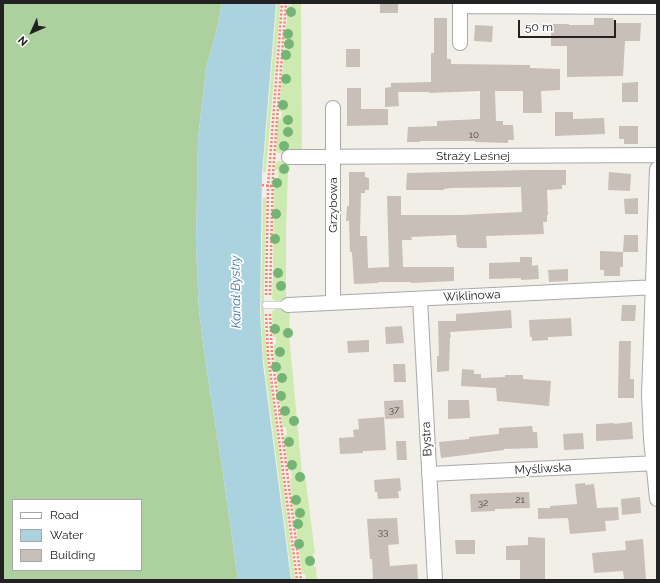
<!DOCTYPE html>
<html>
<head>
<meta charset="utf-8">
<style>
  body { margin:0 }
  #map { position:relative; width:660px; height:583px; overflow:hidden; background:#f2efe9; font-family:Raleway,sans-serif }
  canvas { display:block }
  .frame { position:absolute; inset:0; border:4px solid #222; pointer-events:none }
  .legend { position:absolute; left:12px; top:499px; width:130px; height:72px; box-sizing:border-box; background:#fff; border:1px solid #a7a7a7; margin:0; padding:5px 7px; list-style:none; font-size:12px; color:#222 }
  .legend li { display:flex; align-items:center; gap:8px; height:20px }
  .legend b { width:20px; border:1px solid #a7a7a7 }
  .north { position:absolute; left:12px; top:12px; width:40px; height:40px; -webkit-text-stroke:3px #fff; paint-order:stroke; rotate:225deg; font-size:11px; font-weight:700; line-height:16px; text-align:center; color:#222 }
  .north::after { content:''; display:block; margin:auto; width:14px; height:18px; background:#222; clip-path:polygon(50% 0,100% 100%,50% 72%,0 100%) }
  .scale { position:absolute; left:518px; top:20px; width:98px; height:18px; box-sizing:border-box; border:2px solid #222; border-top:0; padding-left:5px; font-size:12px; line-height:14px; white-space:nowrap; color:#222; -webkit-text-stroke:3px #fff; paint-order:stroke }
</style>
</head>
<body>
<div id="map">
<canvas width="660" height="583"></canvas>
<div class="frame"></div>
<ul class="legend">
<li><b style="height:5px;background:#fff"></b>Road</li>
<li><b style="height:11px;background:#aad3df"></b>Water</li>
<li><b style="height:11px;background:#c7bfb8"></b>Building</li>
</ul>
<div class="north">N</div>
<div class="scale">50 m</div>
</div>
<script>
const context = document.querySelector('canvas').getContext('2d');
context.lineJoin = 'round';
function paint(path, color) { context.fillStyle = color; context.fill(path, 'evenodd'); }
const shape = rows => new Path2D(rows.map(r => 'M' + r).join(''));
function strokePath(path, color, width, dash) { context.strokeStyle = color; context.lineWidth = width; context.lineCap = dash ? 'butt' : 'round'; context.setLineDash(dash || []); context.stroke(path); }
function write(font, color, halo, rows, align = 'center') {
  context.font = font + ' Raleway,sans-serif'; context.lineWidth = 3.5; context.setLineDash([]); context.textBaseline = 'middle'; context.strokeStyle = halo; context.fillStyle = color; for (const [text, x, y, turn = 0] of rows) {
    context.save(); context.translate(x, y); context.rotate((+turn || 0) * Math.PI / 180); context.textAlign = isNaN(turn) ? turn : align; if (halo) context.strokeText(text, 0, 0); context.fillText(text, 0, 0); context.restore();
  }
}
paint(shape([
  [277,3,280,3,280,8,266,172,263,172],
  [291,3,301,3,302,152,279,153,278,153,276,150,278,119,281,119,282,112,279,111,288,5,291,6],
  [278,161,289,161,290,170,288,172,286,231,286,296,287,296,287,301,276,301,272,299,273,276,275,276,275,269,273,268,274,178,278,178,278,170,275,170,275,165],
  [263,198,266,198,264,294,264,321,267,355,295,580,292,580,263,355,261,311],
  [277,309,290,309,289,334,302,474,305,475,315,553,313,553,314,567,316,567,317,580,306,580,305,574,302,574,290,479,292,478,291,471,289,471,284,436,287,435,286,427,283,427,274,354,274,345,276,344,276,337,273,337,272,313,273,310]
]), '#cdebb0');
paint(shape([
  [3,3,222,3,216,33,206,68,198,139,196,244,199,311,207,372,223,473,238,580,3,580],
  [13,500,141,500,141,570,13,570]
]), '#add19e');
paint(shape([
  [222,3,276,3,262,174,260,312,263,364,291,580,238,580,223,473,207,372,199,311,196,244,198,139,206,68,216,33]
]), '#aad3df');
paint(shape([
  [380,3,398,3,398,13,380,13],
  [434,18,447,18,447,59,451,59,451,64,530,65,530,68,560,69,560,90,541,91,542,113,523,113,523,91,495,91,496,121,503,121,503,125,513,125,514,140,508,140,508,143,475,142,475,141,420,141,420,142,407,142,408,127,437,126,437,121,480,119,480,91,429,93,429,92,398,92,399,106,385,107,385,88,391,87,391,83,431,82,431,53,434,53],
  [594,18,613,18,615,23,641,23,640,41,625,41,623,76,567,77,567,46,551,46,551,24,569,24,569,25,594,25],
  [475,25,493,26,492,42,474,41],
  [346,49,360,49,360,67,346,67],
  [638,82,638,102,622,102,622,83],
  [347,88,361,88,361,109,388,109,388,125,347,126],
  [555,112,573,112,573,119,604,118,605,134,555,136],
  [619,126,638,126,638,144,624,144,624,139,619,139],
  [530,170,566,170,566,185,562,185,562,189,547,190,548,215,547,215,547,222,543,222,544,234,486,236,487,248,459,248,459,247,457,247,456,235,411,237,412,240,402,240,403,267,454,267,454,281,411,283,411,282,378,282,378,283,354,284,352,252,350,252,349,221,346,221,347,206,349,206,349,172,365,172,365,177,369,178,369,190,365,190,365,193,361,193,360,236,367,236,368,268,389,267,387,196,401,196,401,215,460,215,522,212,521,187,451,188,444,189,444,190,406,190,407,173],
  [609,172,631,174,630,191,608,190],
  [638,198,638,214,625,214,624,199],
  [624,235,638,235,638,252,623,252],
  [600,251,623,252,623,267,620,267,620,276,604,276,604,270,600,270],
  [520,257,532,257,532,266,538,265,539,279,521,280,521,278,489,279,489,263,520,262],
  [568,269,568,281,549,282,548,270],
  [622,305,636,305,635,321,621,321],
  [511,310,512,328,450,332,451,337,450,337,449,371,437,372,437,356,439,356,438,321,456,321,456,314],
  [571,318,572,336,548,337,548,340,532,341,532,337,530,337,529,320],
  [402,326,404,343,386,344,385,327],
  [369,340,369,352,348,353,347,341],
  [619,341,631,341,630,379,634,379,634,398,618,398],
  [393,364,405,364,406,382,394,382],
  [462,369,474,370,474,374,481,374,481,378,505,377,505,375,523,375,523,379,551,381,549,406,497,401,496,388,461,386],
  [403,400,404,418,385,419,384,401],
  [448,400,469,400,470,418,448,419],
  [384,417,386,450,363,451,363,453,340,454,339,438,354,437,353,430,359,429,358,419],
  [632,422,633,439,596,441,596,424,614,423,614,424],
  [532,426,533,432,537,432,538,448,504,449,504,450,441,458,439,442,469,439,469,437,499,434,499,428],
  [583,433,584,449,564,450,563,434],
  [396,441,406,441,407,460,397,460],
  [400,478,401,491,398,491,399,498,378,499,377,492,375,492,374,480],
  [585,483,585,485,594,484,597,508,618,507,619,520,605,521,606,531,570,534,568,518,538,519,538,508,550,508,550,506,577,504,575,484],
  [529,492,530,508,495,509,495,511,471,512,470,494],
  [640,497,641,513,622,515,621,499],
  [397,518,399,544,388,545,390,566,417,564,418,580,373,580,372,559,370,559,367,519],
  [528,537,545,538,545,580,520,580,520,560,506,560,506,546,528,545],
  [643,539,646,580,624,580,623,571,594,573,592,553,626,550,625,541],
  [455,540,475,540,475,554,456,554]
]), '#c7bfb8');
const lane = shape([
  [266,305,288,305]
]);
const street = shape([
  [460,3,460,43],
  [460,6,657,7],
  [333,108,333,303],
  [289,157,657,155],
  [657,169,649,395,651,439,657,499],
  [420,299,435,580],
  [288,305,657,287],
  [429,474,657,463]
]);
strokePath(lane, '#a9a9a9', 8);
strokePath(street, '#a9a9a9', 16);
strokePath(shape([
  [262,185,272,186],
  [266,295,268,186,282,3],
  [270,295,273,173,286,3],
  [266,314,268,354,297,580],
  [270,314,272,354,301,580]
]), '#fa8072', 2.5, [2, 2]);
strokePath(lane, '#fff', 7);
strokePath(street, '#fff', 14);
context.fillStyle = '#74b475';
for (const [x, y] of [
  [291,12],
  [288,34],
  [289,44],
  [286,55],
  [286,79],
  [283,105],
  [288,120],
  [288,132],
  [284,146],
  [284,169],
  [277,183],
  [276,214],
  [275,239],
  [278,273],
  [281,286],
  [275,329],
  [288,333],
  [280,352],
  [276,367],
  [282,378],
  [281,396],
  [285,411],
  [294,421],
  [289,442],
  [292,465],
  [300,477],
  [296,500],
  [300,513],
  [298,524],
  [299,544],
  [310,561]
]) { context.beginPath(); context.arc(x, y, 5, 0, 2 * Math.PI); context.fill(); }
write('10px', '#4b4948', null, [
  ["10",474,135],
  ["37",394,410],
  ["21",520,500],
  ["32",483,503],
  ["33",383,532]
]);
write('12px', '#222', '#fff', [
  ["Straży Leśnej",473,156],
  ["Grzybowa",333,205,-90],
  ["Wiklinowa",472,296,-3],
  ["Bystra",427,439,-93],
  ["Myśliwska",543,469,-3]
]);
write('italic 13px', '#4a7aab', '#fff', [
  ["Kanał Bystry",236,292,-91]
]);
</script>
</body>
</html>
